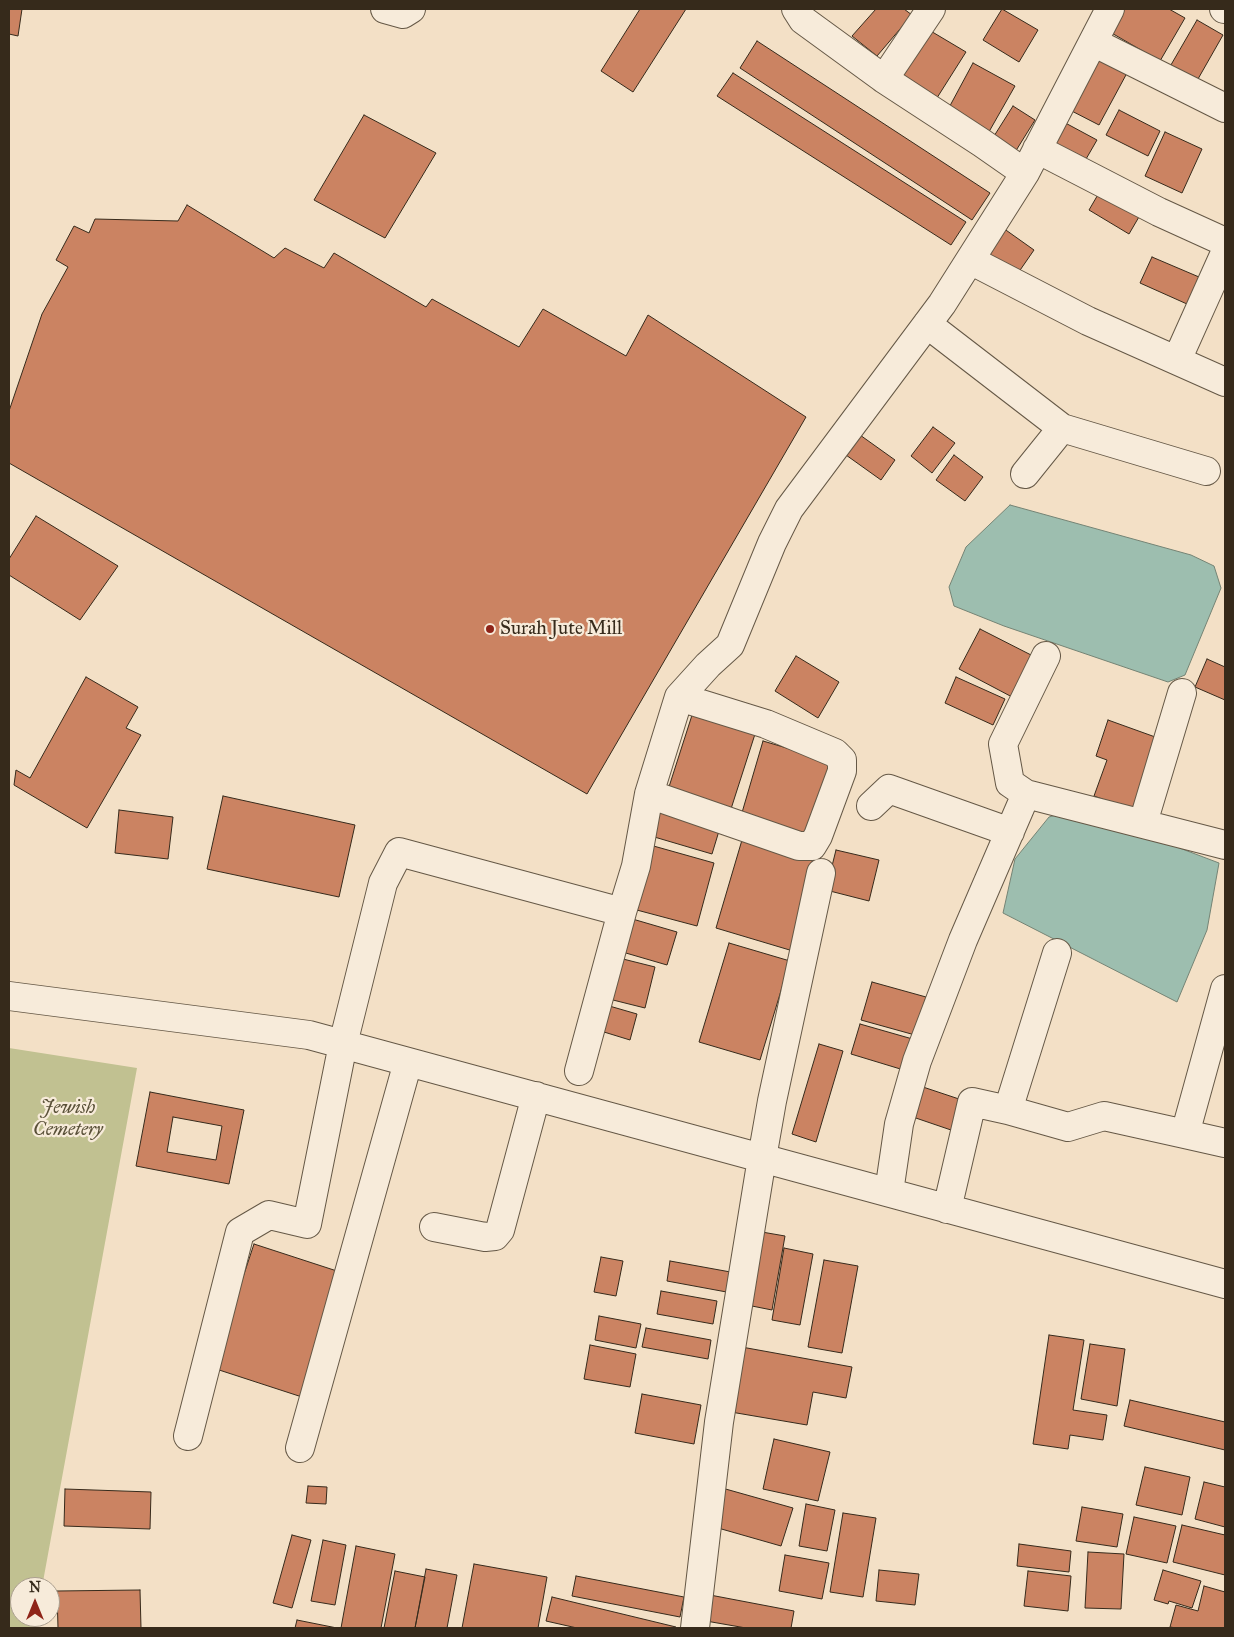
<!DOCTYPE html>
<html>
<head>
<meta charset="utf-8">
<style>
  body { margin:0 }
  #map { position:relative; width:1234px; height:1637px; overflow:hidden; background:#f3e0c6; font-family:"IM FELL Great Primer",serif }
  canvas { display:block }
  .frame { position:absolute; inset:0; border:10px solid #362a1b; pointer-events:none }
  .north { position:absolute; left:10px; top:1577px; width:50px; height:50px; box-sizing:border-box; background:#f7ebda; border:1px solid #aa9e8e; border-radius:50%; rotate:0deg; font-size:14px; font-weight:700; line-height:20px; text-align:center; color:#362a1b }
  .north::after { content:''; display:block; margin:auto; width:18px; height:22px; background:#8f2418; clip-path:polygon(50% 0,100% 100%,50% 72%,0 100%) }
</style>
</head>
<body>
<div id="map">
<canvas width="1234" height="1637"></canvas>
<div class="frame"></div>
<div class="north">N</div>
</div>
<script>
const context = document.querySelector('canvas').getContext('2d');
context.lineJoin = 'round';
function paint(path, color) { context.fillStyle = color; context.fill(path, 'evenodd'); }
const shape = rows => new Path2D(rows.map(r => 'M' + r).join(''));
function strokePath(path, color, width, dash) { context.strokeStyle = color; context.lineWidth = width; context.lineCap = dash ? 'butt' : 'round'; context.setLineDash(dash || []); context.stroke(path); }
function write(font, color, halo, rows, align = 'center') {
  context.font = font + ' "IM FELL Great Primer",serif'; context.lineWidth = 4.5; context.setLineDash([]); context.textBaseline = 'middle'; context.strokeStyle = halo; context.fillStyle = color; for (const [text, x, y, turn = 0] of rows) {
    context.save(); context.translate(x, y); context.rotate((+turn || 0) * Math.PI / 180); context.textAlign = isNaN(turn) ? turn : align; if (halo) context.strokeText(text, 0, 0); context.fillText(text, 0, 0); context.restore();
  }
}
paint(shape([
  [9,1048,137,1068,42,1587,20,1587,20,1617,37,1617,35,1628,9,1628]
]), '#c1c191');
const water = shape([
  [1010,505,1191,555,1214,566,1221,588,1185,675,1168,682,1004,626,954,606,949,587,966,547,1010,505],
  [1077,809,1219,863,1207,930,1177,1002,1003,913,1015,859,1049,817,1077,809]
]);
paint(water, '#9dbeaf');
strokePath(water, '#748374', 1);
const building = shape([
  [9,9,22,9,18,36,9,34,9,9],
  [640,9,686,9,633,92,601,71,640,9],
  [876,9,904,9,912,15,877,56,852,36,876,9],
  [1002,9,1038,30,1019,62,983,40,1002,9],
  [1114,9,1169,9,1185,18,1160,61,1103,28,1114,9],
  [1197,20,1223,35,1194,86,1168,70,1197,20],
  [929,30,966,52,935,101,899,79,929,30],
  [757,41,990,193,972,220,740,68,757,41],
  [1092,55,1127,73,1099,125,1064,107,1092,55],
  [973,63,1015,86,986,137,945,115,973,63],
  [733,73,966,222,951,245,717,96,733,73],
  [1013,106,1035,120,1012,157,989,144,1013,106],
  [1119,110,1160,131,1148,156,1106,135,1119,110],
  [364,115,436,153,385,238,314,200,364,115],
  [1058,119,1097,140,1082,166,1044,145,1058,119],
  [1165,132,1202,149,1182,193,1145,176,1165,132],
  [1103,186,1143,210,1129,234,1089,210,1103,186],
  [187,205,274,258,285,248,324,268,334,253,426,307,432,299,519,347,543,309,626,356,648,315,806,417,587,794,9,463,9,411,42,314,68,267,56,260,74,226,89,233,95,219,178,221,187,205],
  [1003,228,1034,250,1016,276,985,254,1003,228],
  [1152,257,1199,277,1187,304,1140,283,1152,257],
  [933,427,955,443,932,473,911,456,933,427],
  [860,435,895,460,881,480,846,455,860,435],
  [954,455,983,477,965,501,936,480,954,455],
  [36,516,118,566,80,620,9,575,9,559,36,516],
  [980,629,1035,657,1014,698,959,669,980,629],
  [796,656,839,682,818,718,775,691,796,656],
  [1207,659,1225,667,1225,700,1195,687,1207,659],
  [86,677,138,707,126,728,141,735,87,828,14,785,16,770,30,778,86,677],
  [956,677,1005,699,993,725,945,703,956,677],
  [694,709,756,731,730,812,667,793,694,709],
  [1108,720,1158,738,1132,810,1094,796,1107,760,1096,756,1108,720],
  [763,741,834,762,812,837,741,816,763,741],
  [223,796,355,825,339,897,207,869,223,796],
  [660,803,722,821,712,854,651,836,660,803],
  [119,810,173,817,168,859,115,853,119,810],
  [742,840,819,863,793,951,716,928,742,840],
  [650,845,714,863,697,926,633,909,650,845],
  [836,850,879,860,869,901,826,890,836,850],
  [629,918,677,932,667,965,619,951,629,918],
  [729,943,790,961,760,1060,699,1042,729,943],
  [615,957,655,967,645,1008,605,998,615,957],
  [872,982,926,997,915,1035,861,1020,872,982],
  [599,1003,637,1014,630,1040,591,1028,599,1003],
  [860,1024,916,1040,907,1071,851,1054,860,1024],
  [819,1044,843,1051,816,1142,792,1134,819,1044],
  [917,1085,962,1100,951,1130,907,1115,917,1085],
  [150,1092,244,1110,229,1184,136,1166,150,1092],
  [173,1117,222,1126,216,1160,167,1152,173,1117],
  [756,1231,785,1236,772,1310,742,1304,756,1231],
  [254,1244,343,1273,302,1397,213,1368,254,1244],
  [784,1248,813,1254,800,1325,772,1320,784,1248],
  [601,1257,623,1261,616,1296,594,1292,601,1257],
  [824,1260,858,1266,842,1353,808,1347,824,1260],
  [670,1261,736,1273,732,1293,667,1281,670,1261],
  [661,1291,717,1301,713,1324,657,1314,661,1291],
  [599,1316,641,1324,636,1348,595,1340,599,1316],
  [646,1328,711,1340,708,1359,642,1347,646,1328],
  [1049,1335,1084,1340,1073,1410,1107,1415,1103,1440,1070,1435,1068,1449,1033,1444,1049,1335],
  [1090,1344,1125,1349,1117,1406,1081,1399,1090,1344],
  [590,1345,636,1354,630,1387,584,1379,590,1345],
  [736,1346,852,1367,846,1398,813,1392,807,1425,725,1411,736,1346],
  [642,1394,701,1405,694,1444,635,1433,642,1394],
  [1130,1400,1225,1422,1225,1450,1124,1426,1130,1400],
  [774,1439,830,1452,818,1501,763,1489,774,1439],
  [1145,1467,1190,1477,1182,1515,1136,1505,1145,1467],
  [1204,1482,1225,1487,1225,1527,1195,1519,1204,1482],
  [308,1486,327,1487,326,1504,306,1503,308,1486],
  [722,1488,793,1508,781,1546,711,1526,722,1488],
  [65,1489,151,1492,150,1529,64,1526,65,1489],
  [806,1504,835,1510,827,1551,799,1546,806,1504],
  [1082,1507,1123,1514,1117,1547,1076,1541,1082,1507],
  [843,1513,876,1518,863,1597,830,1592,843,1513],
  [1134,1517,1176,1526,1167,1563,1126,1554,1134,1517],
  [1182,1525,1225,1535,1225,1575,1173,1562,1182,1525],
  [292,1535,311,1540,292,1608,273,1603,292,1535],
  [323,1540,346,1545,335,1605,311,1601,323,1540],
  [1019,1544,1071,1551,1069,1572,1017,1566,1019,1544],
  [356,1546,395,1554,381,1628,341,1628,356,1546],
  [1088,1552,1124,1554,1121,1609,1085,1608,1088,1552],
  [785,1555,829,1563,822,1599,779,1591,785,1555],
  [474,1564,547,1577,538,1628,462,1628,474,1564],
  [426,1569,457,1575,447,1628,415,1628,426,1569],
  [879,1570,919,1574,915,1605,876,1601,879,1570],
  [1163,1570,1201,1581,1192,1608,1169,1601,1168,1604,1154,1600,1163,1570],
  [395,1571,425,1577,415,1628,384,1628,395,1571],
  [1028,1571,1071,1576,1068,1611,1024,1606,1028,1571],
  [576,1576,684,1597,680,1617,572,1596,576,1576],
  [1204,1586,1225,1592,1225,1628,1176,1628,1170,1627,1176,1605,1198,1611,1204,1586],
  [140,1590,141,1628,58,1628,57,1591,140,1590],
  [710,1595,794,1611,791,1628,746,1628,706,1621,710,1595],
  [552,1597,676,1627,676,1628,577,1628,546,1621,552,1597],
  [297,1620,337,1628,295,1628,297,1620]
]);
paint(building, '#cb8362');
strokePath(building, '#362a1b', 1);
const minor = shape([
  [385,9,403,14,411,9],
  [796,9,803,20,884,79,982,143,1025,173],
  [1224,9,1225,9],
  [1093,42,1225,108],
  [884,79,931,9],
  [1037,149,1159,212,1225,242],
  [970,260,1088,321,1225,382],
  [927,324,1062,428,1206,471],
  [1177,360,1225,253],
  [1025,474,1062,428],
  [1046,656,1003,744,1010,783,1026,794,1225,845],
  [649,794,799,846,812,846,818,836,842,771,842,760,835,753,766,724,679,697],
  [871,806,889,789,1010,832],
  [1143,823,1182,693],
  [1225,989,1185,1134,1225,1143],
  [9,996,309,1035,1225,1284],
  [579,1071,622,912,636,866,649,794,679,697,708,665,730,645,772,543,789,509,942,304,1025,173,1110,9],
  [1008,1110,1057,953],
  [889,1192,899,1124,917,1061,963,940,1026,794],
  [947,1209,972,1102,1008,1110,1068,1127,1104,1116,1185,1134],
  [434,1227,485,1237,495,1236,500,1230,536,1096],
  [188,1436,240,1232,269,1215,307,1224,343,1044,383,883,399,852,622,912],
  [300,1448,408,1062],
  [695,1628,719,1422,762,1158,772,1101,821,873]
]);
strokePath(minor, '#655846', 30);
strokePath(minor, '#f7ebda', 28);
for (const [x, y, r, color] of [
  [490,629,5,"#8f2418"]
]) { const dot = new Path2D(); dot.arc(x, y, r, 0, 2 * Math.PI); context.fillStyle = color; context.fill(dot); strokePath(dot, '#f7ebda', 2); }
write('19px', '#362a1b', '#f7ebda', [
  ["Surah Jute Mill",500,629]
], 'left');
write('italic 19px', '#595038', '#f7ebda', [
  ["Jewish",68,1108],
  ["Cemetery",68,1130]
]);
</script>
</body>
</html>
